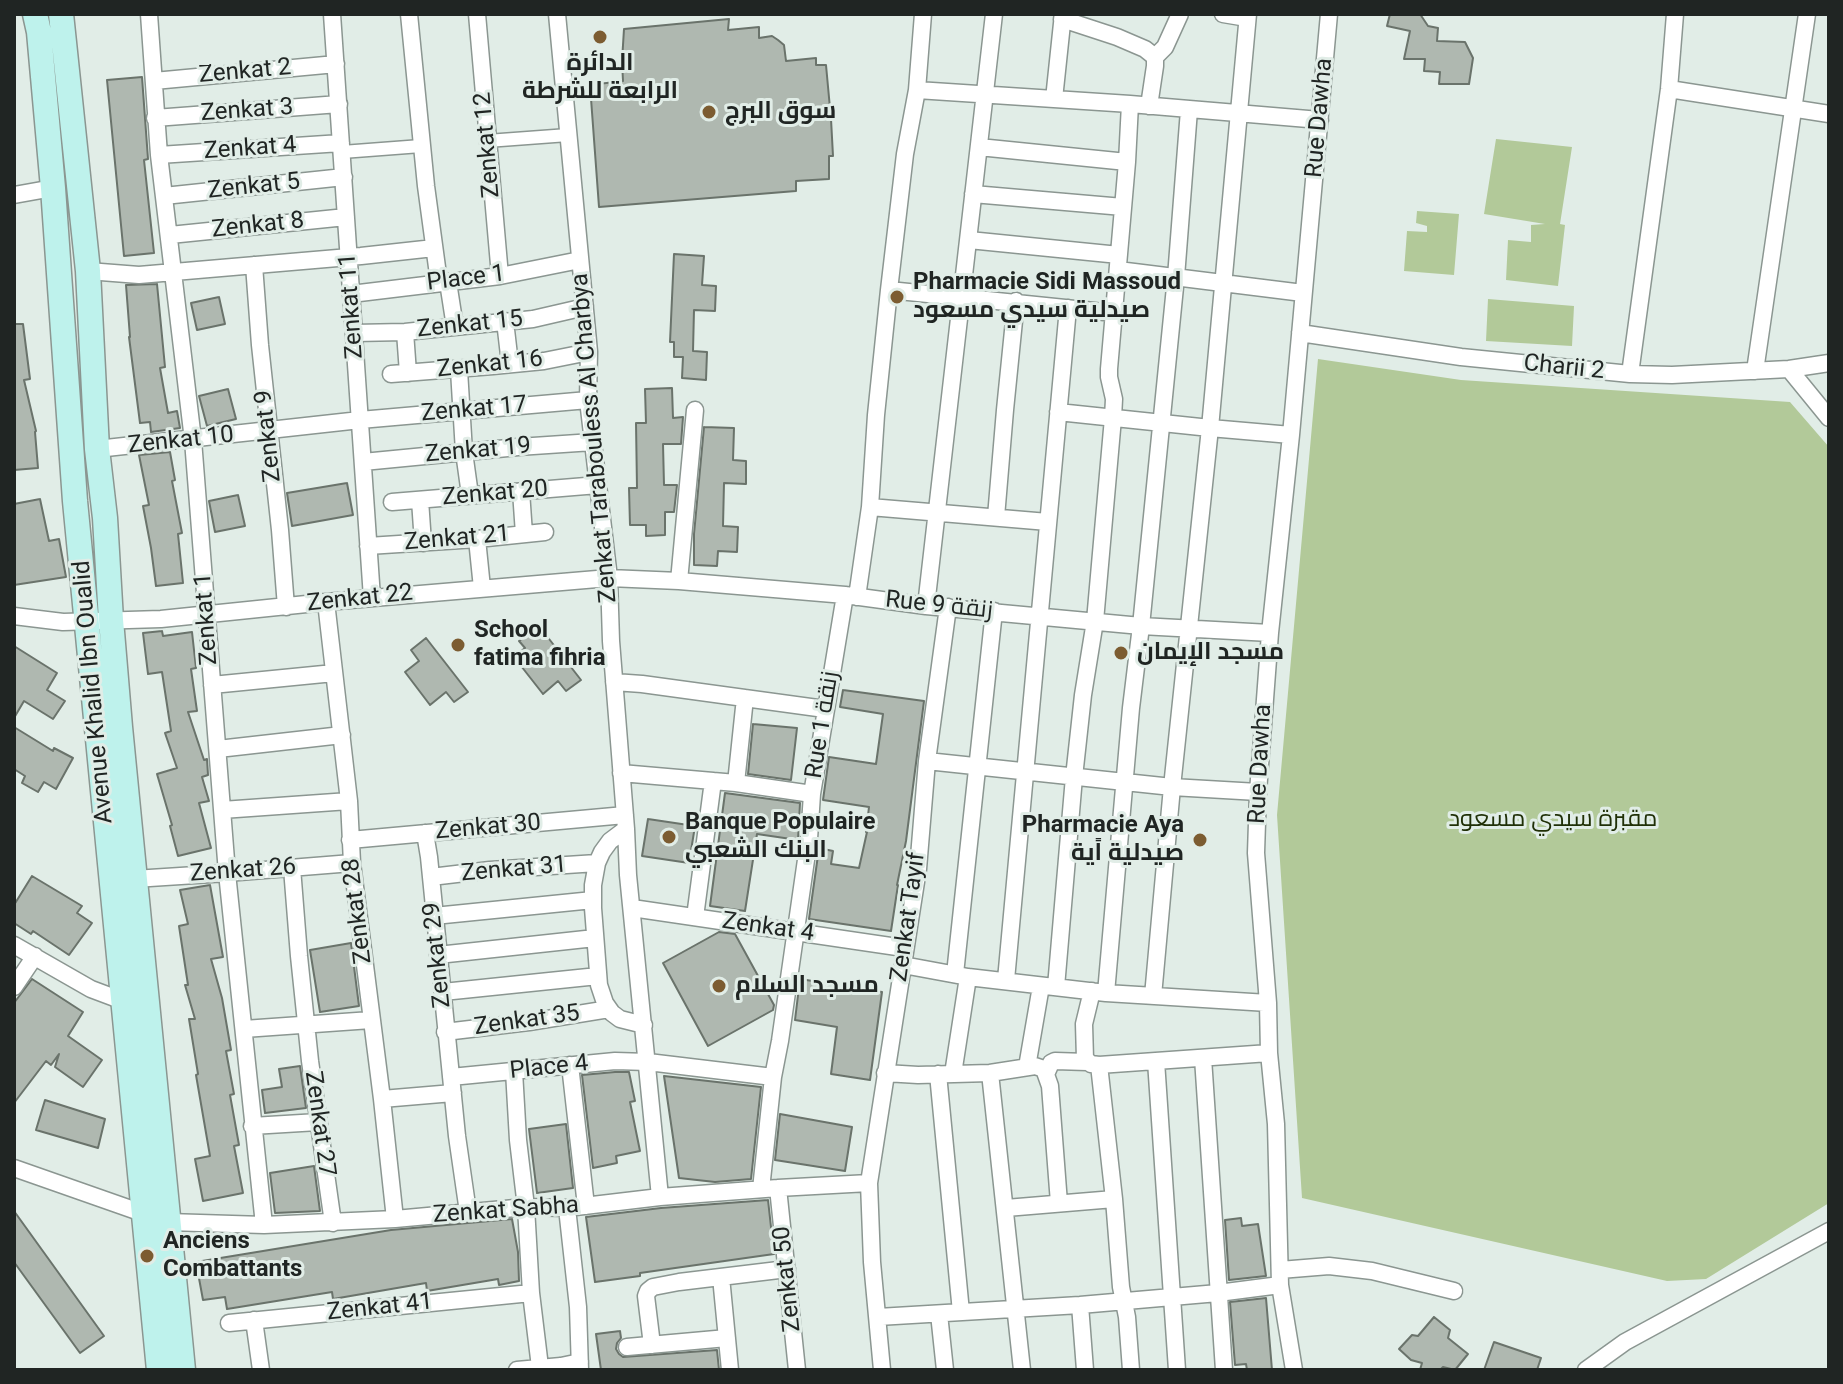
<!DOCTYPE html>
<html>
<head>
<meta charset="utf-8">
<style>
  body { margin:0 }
  #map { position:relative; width:1843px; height:1384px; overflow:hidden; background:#e1ede7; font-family:Roboto,sans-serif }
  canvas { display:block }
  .frame { position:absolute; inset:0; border:16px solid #202523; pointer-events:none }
</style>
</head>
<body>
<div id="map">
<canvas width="1843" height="1384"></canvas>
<div class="frame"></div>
</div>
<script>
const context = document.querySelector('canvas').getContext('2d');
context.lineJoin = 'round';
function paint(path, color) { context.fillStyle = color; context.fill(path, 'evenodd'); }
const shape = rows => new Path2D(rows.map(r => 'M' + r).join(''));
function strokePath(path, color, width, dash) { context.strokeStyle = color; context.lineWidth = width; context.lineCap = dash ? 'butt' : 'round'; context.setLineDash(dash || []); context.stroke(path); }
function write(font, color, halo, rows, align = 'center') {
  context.font = font + ' Roboto,Cairo,sans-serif'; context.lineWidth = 6; context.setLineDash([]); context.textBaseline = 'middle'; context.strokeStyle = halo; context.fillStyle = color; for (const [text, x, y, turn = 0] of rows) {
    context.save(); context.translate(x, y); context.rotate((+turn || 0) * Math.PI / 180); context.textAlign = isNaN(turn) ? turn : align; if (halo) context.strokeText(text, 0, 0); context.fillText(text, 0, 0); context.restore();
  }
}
paint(shape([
  [1496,139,1572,147,1560,224,1565,225,1558,286,1506,280,1508,240,1531,242,1531,225,1545,224,1484,214],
  [1417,211,1459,214,1454,275,1404,271,1407,231,1427,232,1427,226,1416,223],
  [1488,299,1574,306,1572,346,1486,341],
  [1318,359,1461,380,1790,402,1829,447,1829,1203,1706,1279,1667,1281,1302,1198,1277,815]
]), '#b2c999');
const building = shape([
  [1390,14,1420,14,1428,26,1438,28,1437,41,1465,42,1473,58,1469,84,1439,84,1440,72,1424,71,1425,59,1404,59,1410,31,1387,26,1390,14],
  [729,19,728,30,759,27,759,38,772,36,778,40,784,45,786,61,816,58,816,65,826,65,831,119,833,156,829,156,829,179,796,181,796,191,599,207,590,85,623,81,622,61,624,29,729,19],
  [142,77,148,159,144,160,154,253,124,256,107,80,142,77],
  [674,254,704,256,702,285,716,286,715,311,694,310,693,351,707,352,706,380,682,378,683,357,674,357,674,342,670,342,674,254],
  [157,284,165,367,160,368,168,413,177,411,180,428,151,432,150,422,140,423,129,337,130,337,126,285,157,284],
  [219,297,225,324,197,330,191,303,219,297],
  [14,324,23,324,30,379,24,380,36,431,35,432,38,468,14,470,14,324],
  [672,388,673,418,683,417,681,444,663,444,664,485,677,485,674,512,665,512,665,535,646,536,646,525,630,525,629,488,637,488,636,423,646,423,645,389,672,388],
  [228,389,236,419,207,426,199,396,228,389],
  [704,427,734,428,733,460,746,461,746,484,724,483,723,526,738,527,737,552,718,551,717,566,694,565,694,534,704,427],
  [170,452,175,480,172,481,182,533,178,534,183,583,156,586,151,548,143,506,149,505,139,455,170,452],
  [347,483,353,515,292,526,287,493,347,483],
  [238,495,245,526,215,532,209,501,238,495],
  [40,499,49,541,59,539,66,577,14,585,14,504,40,499],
  [539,626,581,680,566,691,558,681,543,694,514,657,525,648,519,641,539,626],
  [162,631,163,636,192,632,196,668,191,669,197,711,188,712,204,760,207,759,208,775,202,777,209,801,199,803,211,848,178,856,170,826,172,825,157,774,177,768,165,733,171,731,162,672,148,674,143,633,162,631],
  [426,638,468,692,454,702,446,692,430,705,405,672,419,661,411,650,426,638],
  [14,646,57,673,47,690,65,701,53,719,24,701,14,718,14,646],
  [843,690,924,701,906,841,897,885,898,885,891,931,809,919,819,848,833,851,831,864,859,868,867,832,866,832,869,807,823,800,829,757,876,764,883,714,840,707,843,690],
  [753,724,797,728,791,780,748,774,753,724],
  [14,727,53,751,54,748,73,758,56,789,44,782,38,792,22,783,25,776,14,769,14,727],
  [725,793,800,803,798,840,757,834,745,911,710,906,725,793],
  [648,819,695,826,689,863,642,856,648,819],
  [32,876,82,906,77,913,92,923,69,955,33,931,31,934,14,923,14,905,32,876],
  [210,885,223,957,211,959,222,998,231,1050,226,1051,234,1094,230,1095,239,1145,234,1146,243,1193,203,1201,195,1159,210,1156,196,1075,198,1074,189,1019,195,1019,185,985,188,985,179,926,188,924,180,890,210,885],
  [719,932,735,934,774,1005,773,1010,708,1046,663,963,719,932],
  [351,943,359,1006,320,1012,310,950,351,943],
  [32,979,83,1012,68,1036,102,1060,83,1087,55,1067,59,1054,51,1065,46,1061,14,1103,14,1003,32,979],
  [800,979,882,992,870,1080,831,1074,837,1027,795,1020,800,979],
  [300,1066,306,1108,265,1113,262,1090,282,1087,279,1069,300,1066],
  [615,1072,629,1072,635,1101,630,1102,640,1151,616,1156,617,1163,593,1168,582,1075,615,1072],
  [664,1076,761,1087,751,1179,715,1182,679,1178,664,1076],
  [45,1100,105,1119,98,1148,36,1130,45,1100],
  [780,1114,852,1127,845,1171,775,1160,780,1114],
  [566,1124,573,1188,537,1193,529,1129,566,1124],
  [314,1166,320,1211,275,1213,270,1173,314,1166],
  [768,1200,774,1254,640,1273,640,1276,595,1282,586,1217,661,1208,768,1200],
  [14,1211,104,1336,80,1353,14,1262,14,1211],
  [1241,1218,1242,1226,1258,1224,1266,1276,1229,1280,1225,1220,1241,1218],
  [512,1219,518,1252,519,1281,499,1285,498,1279,427,1291,426,1283,333,1299,332,1292,227,1309,225,1297,203,1300,196,1262,391,1230,512,1219],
  [1266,1298,1272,1370,1247,1370,1246,1364,1235,1365,1230,1302,1266,1298],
  [1434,1317,1450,1330,1448,1338,1468,1354,1455,1370,1443,1367,1440,1370,1420,1370,1422,1363,1411,1360,1399,1349,1412,1335,1418,1336,1434,1317],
  [620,1331,621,1338,617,1343,616,1349,619,1354,623,1357,717,1350,719,1370,601,1370,596,1334,620,1331],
  [1494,1342,1541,1358,1537,1370,1484,1370,1494,1342]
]);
paint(building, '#afb8b0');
strokePath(building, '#6a736b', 2);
const pedestrian = shape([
  [487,141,568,135],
  [342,152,421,146]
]);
const minor = shape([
  [149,14,159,155,193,440,227,873,264,1225],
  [332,14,372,598],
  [409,14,426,186,439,282],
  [477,14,500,276],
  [557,14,589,352,588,400,609,578,611,641,626,829,628,875,660,1197],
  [1223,14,1247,18],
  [1062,19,1117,37,1145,49,1155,57,1155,66,1149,106],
  [1155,57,1165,47,1180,14],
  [154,81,336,64],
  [1669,89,1829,114],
  [917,90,1130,104,1320,120],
  [1054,99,1063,14],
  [155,118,339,104],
  [979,147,1127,162],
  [159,155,341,143],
  [973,194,1123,207],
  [14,195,53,188],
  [164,196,344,177],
  [170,235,346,217],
  [969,240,1119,255],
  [254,265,260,345,280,530,286,607],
  [1118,270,1303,293],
  [88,271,139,275,361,256,434,248],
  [448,282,455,327],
  [889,290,1114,313],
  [351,294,500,276,580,260],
  [505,321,510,364],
  [405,332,408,373],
  [354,333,405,332,533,319,585,307],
  [1300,333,1461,357,1630,374,1672,375,1789,369,1829,363],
  [1789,369,1829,418],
  [459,370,464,452,470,495],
  [1755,371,1807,14],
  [391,374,493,366,544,361,589,352],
  [1630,374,1669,89,1675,14],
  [1058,412,1210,428,1291,435],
  [97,449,360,420,588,400],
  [363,462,518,447,593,442],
  [521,491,524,534],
  [420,500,423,543],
  [392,502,598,485],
  [870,507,1048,522],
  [996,517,1005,410,1016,301],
  [477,539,482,588],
  [368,546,477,539,545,532],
  [679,581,695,410],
  [857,597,870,507,876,415,889,290,905,154,917,90,923,14],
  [326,602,349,801,352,863,382,1099,395,1219],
  [926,606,994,14],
  [14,616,63,622,161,619,326,602,609,578,679,581,845,595,926,606,1141,626,1270,633],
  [614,682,642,684,825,709],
  [212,685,334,673],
  [218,749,342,735],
  [927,761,1172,787,1258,792],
  [621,773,736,783,812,794],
  [736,783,745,698],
  [222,810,349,801],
  [626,829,610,841,602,852,597,863,593,885,593,908,599,985,605,1003,612,1013,620,1019,644,1025],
  [425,833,429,857,457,1136,468,1212],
  [350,840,625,815],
  [292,868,299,956,310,1061,333,1223],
  [431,877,490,870,597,863],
  [134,879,227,873,352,863],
  [632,908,904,948],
  [434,916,593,900],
  [695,917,713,781],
  [14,945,91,989,123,1001],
  [438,955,595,938],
  [903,965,968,977,1106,993,1268,1003],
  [955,974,994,611],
  [1006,980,1068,308],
  [14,987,35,956],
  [1056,987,1074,777,1083,695,1095,621,1113,418,1114,399,1109,377,1109,369,1127,162,1130,104],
  [1092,991,1084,1024,1085,1059,1091,1064,1099,1065,1114,1199,1121,1287,1127,1317,1131,1370],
  [443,992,598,976],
  [1106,993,1131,708,1141,626,1176,277,1189,110],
  [1153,996,1172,787,1210,428,1248,14],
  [244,1029,371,1020],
  [445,1032,529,1022,609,1009],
  [1203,1058,1224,1370],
  [1156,1061,1177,1370],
  [570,1065,586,1206],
  [1099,1065,1269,1053],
  [1027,1067,1041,986],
  [514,1071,518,1140,526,1207,531,1293,540,1367],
  [1047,1072,1051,1063,1055,1061,1087,1062],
  [885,1073,918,1075,990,1073,1035,1066,1044,1069,1050,1086,1059,1203],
  [990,1073,1022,1370],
  [938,1074,961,1312],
  [953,1074,968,977],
  [451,1077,615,1061,648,1062,773,1077],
  [382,1099,453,1093],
  [252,1126,318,1122],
  [14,1168,168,1222,264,1225,395,1219,526,1207,567,1208,660,1197,778,1188,869,1183],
  [778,1188,797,1370],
  [761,1189,773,1077,780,1041,809,839,812,794,845,595],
  [567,1208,578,1307,580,1370],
  [1006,1208,1114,1199],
  [1280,1270,1329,1266,1372,1271,1454,1291],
  [721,1277,730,1370],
  [1080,1305,1085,1370],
  [939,1314,945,1370],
  [878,1317,1080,1305,1218,1293,1280,1285],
  [254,1320,261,1370],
  [229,1323,531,1293],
  [652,1345,646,1296,648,1291,653,1287,679,1282,787,1269],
  [627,1347,727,1338],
  [517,1370,561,1366,580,1362],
  [882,1370,872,1262,869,1183,918,869,927,761,948,607],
  [1294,1370,1280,1285,1276,1124,1269,1053,1268,1003,1256,853,1258,792,1270,633,1291,435,1329,14],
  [1586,1370,1625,1342,1829,1231]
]);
const secondary = shape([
  [35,14,39,32,53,188,75,501,159,1370],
  [61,14,88,271,97,449,105,518,111,620,120,727,183,1370]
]);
strokePath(pedestrian, '#8b9691', 15);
strokePath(minor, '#8b9691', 19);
strokePath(secondary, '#8b9691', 27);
strokePath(pedestrian, '#fff', 12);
strokePath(minor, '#fff', 16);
strokePath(secondary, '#bef2ec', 24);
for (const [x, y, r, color] of [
  [600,37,8,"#7c5c31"],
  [709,112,8,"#7c5c31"],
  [897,297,8,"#7c5c31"],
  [458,645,8,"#7c5c31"],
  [1121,653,8,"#7c5c31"],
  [669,837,8,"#7c5c31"],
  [1200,840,8,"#7c5c31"],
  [719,986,8,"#7c5c31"],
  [147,1256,8,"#7c5c31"]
]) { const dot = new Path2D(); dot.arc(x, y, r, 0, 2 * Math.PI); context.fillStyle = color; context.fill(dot); strokePath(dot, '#e1ede7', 3); }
write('bold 24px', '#202523', '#e1ede7', [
  ["الدائرة",600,64,"center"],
  ["الرابعة للشرطة",600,92,"center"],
  ["سوق البرج",725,112],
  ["Pharmacie Sidi Massoud",913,283],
  ["صيدلية سيدي مسعود",913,311],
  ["School",474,631],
  ["fatima fihria",474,659],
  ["مسجد الإيمان",1137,653],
  ["Banque Populaire",685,823],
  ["البنك الشعبي",685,851],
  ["Pharmacie Aya",1184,826,"right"],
  ["صيدلية اًية",1184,854,"right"],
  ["مسجد السلام",735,986],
  ["Anciens",163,1242],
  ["Combattants",163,1270]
], 'left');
write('24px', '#202523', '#e1ede7', [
  ["Zenkat 2",245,72,-5],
  ["Zenkat 3",247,111,-4],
  ["Rue Dawha",1320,118,-85],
  ["Zenkat 12",488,145,-95],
  ["Zenkat 4",250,149,-4],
  ["Zenkat 5",254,187,-6],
  ["Zenkat 8",258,226,-6],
  ["Place 1",466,279,-7],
  ["Zenkat 11",352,306,-94],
  ["Zenkat 15",470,325,-6],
  ["Zenkat 16",490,365,-6],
  ["Charii 2",1564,368,6],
  ["Zenkat 17",474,410,-5],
  ["Zenkat 9",269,436,-96],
  ["Zenkat Tarabouless Al Charbya",595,438,-95],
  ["Zenkat 10",181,441,-6],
  ["Zenkat 19",478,451,-5],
  ["Zenkat 20",495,494,-5],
  ["Zenkat 21",457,539,-5],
  ["Zenkat 22",360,599,-6],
  ["Rue 9 زنقة",939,606,6],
  ["Zenkat 1",207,619,-94],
  ["Avenue Khalid Ibn Oualid",94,692,-95],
  ["Rue 1 زنقة",823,725,-81],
  ["Rue Dawha",1261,764,-87],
  ["Zenkat 30",488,828,-5],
  ["Zenkat 31",514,870,-5],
  ["Zenkat 26",243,871,-4],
  ["Zenkat 28",358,911,-97],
  ["Zenkat Tayif",909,917,-82],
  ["Zenkat 4",768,928,8],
  ["Zenkat 29",438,955,-96],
  ["Zenkat 35",527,1021,-8],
  ["Place 4",549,1068,-6],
  ["Zenkat 27",319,1124,82],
  ["Zenkat Sabha",506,1211,-4],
  ["Zenkat 50",788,1279,-96],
  ["Zenkat 41",380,1308,-6]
]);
write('24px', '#203007', '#e1ede7', [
  ["مقبرة سيدي مسعود",1553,820]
]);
</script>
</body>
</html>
